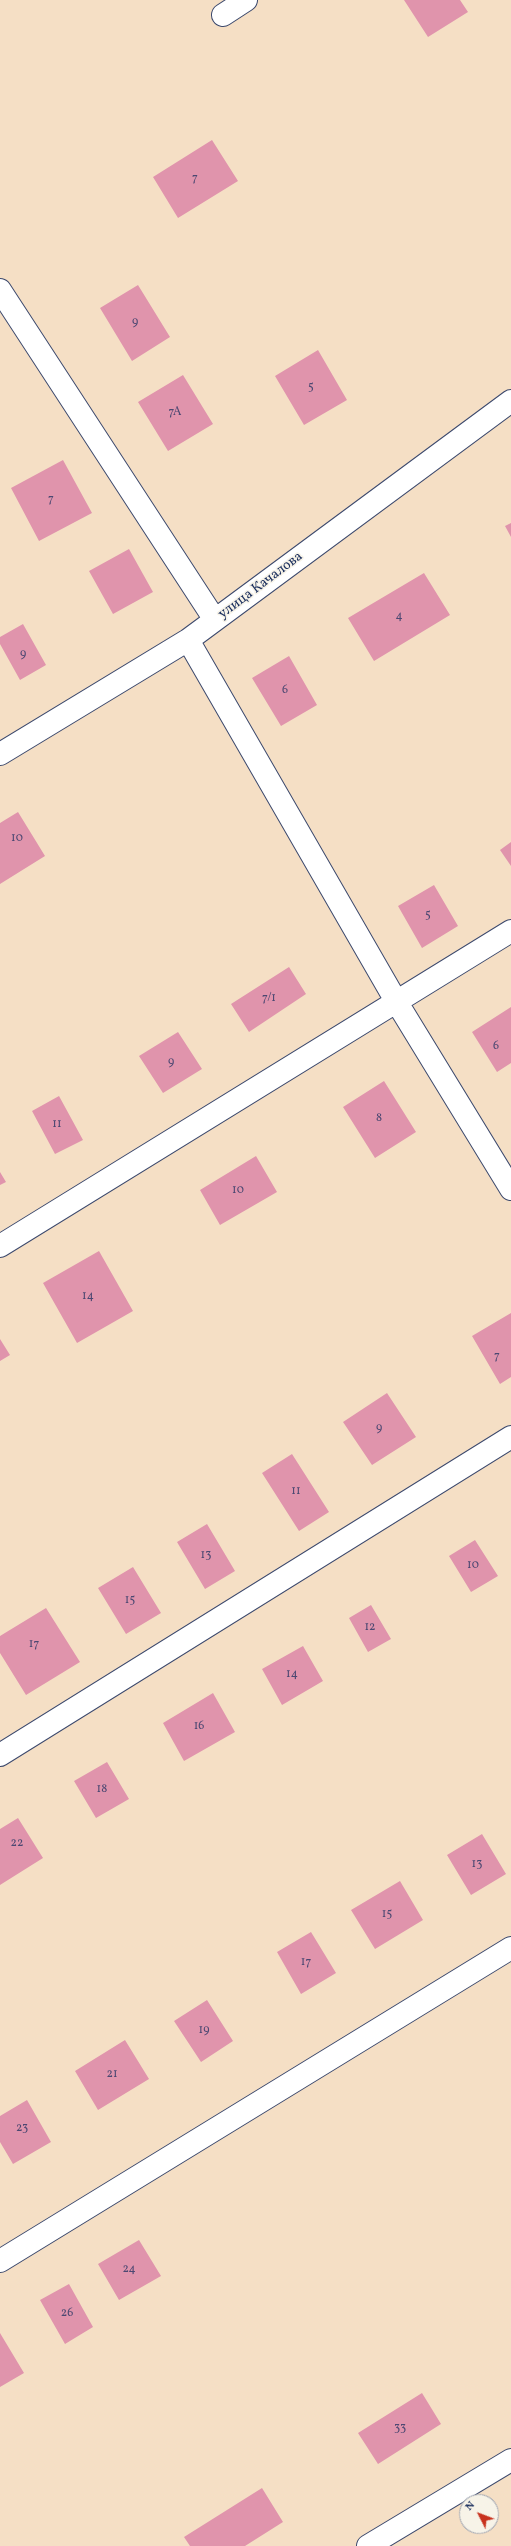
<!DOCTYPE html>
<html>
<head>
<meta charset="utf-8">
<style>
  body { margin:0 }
  #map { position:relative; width:511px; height:2546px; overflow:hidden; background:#f5dfc5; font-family:Vollkorn,serif }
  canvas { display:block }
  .north { position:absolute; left:459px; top:2494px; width:40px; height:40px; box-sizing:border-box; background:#f7f3e8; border:1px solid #9fa5b1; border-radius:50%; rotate:312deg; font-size:11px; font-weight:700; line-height:16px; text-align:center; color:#1b2f5e }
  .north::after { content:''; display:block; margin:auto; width:14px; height:18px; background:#c8321e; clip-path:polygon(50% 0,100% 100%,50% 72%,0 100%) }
</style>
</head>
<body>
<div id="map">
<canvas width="511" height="2546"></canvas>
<div class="north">N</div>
</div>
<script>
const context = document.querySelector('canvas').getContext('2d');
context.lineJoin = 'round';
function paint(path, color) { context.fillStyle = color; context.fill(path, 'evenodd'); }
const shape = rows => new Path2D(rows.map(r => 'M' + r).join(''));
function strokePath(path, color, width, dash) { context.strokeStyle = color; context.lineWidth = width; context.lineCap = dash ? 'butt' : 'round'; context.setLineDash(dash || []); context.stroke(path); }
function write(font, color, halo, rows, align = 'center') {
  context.font = font + ' Vollkorn,serif'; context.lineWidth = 3; context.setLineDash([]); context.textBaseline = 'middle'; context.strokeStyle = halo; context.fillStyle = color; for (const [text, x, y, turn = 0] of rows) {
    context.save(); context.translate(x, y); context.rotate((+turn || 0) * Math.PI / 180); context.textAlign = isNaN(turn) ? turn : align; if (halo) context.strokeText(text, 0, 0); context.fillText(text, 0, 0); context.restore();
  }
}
paint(shape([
  [404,0,460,0,468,12,428,37],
  [212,140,238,181,178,218,153,177],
  [138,285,170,337,132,361,100,308],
  [318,350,347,400,304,425,275,376],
  [183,375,213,424,168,451,138,402],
  [63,460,92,513,39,541,11,488],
  [511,523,511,537,505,526],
  [129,549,153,592,113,614,89,571],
  [424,573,450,615,374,661,348,618],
  [23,624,46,665,20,680,0,644,0,637],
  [289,656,317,705,281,726,252,678],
  [18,812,45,856,0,884,0,823],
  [511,842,511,866,500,850],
  [434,885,458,926,422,948,398,906],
  [289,967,306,994,249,1032,231,1004],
  [511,1007,511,1063,497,1072,472,1032],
  [178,1032,202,1069,163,1093,139,1056],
  [384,1081,416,1132,375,1158,343,1107],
  [59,1096,83,1140,55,1154,32,1111],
  [256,1156,277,1192,220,1225,200,1190],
  [0,1172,6,1182,0,1185],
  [99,1251,133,1311,77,1343,43,1283],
  [511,1313,511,1377,500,1384,472,1336],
  [0,1339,10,1355,0,1361],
  [387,1393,416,1437,372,1465,343,1422],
  [292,1454,329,1512,299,1531,262,1473],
  [207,1524,235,1571,205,1589,177,1542],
  [475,1540,498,1576,471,1592,449,1556],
  [133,1567,161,1613,126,1634,98,1588],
  [371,1605,391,1639,368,1652,349,1618],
  [46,1608,80,1662,26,1695,0,1653,0,1636],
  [303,1646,323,1681,282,1705,262,1669],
  [213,1693,235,1732,184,1761,163,1723],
  [107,1762,129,1799,96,1818,74,1781],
  [18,1818,43,1858,0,1885,0,1829],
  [482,1834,506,1874,471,1895,447,1855],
  [400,1881,423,1920,375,1949,351,1910],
  [311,1932,336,1973,301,1994,277,1952],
  [207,2000,233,2041,201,2062,174,2021],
  [125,2040,149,2079,98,2110,75,2071],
  [27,2100,51,2142,13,2164,0,2142,0,2116],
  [139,2240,161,2276,119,2300,98,2264],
  [69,2284,93,2327,65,2344,40,2300],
  [0,2333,24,2373,0,2387],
  [422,2393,441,2424,378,2464,358,2433],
  [262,2488,283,2522,245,2546,190,2546,184,2537]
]), '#e094ac');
const minor = shape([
  [223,15,246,0],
  [0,290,215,620],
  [188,640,396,1001,511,1189],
  [0,754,188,640,511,401],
  [0,1246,511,931],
  [0,1755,511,1437],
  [0,2261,511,1948],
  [368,2546,511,2460]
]);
strokePath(minor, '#3c496d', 24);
strokePath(minor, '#fff', 22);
write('12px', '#4c4872', null, [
  ["7",195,179],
  ["9",135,323],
  ["5",311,388],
  ["7А",175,413],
  ["7",51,500],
  ["4",399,617],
  ["9",23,655],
  ["6",285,691],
  ["10",17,839],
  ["5",428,916],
  ["7/1",269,999],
  ["6",496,1047],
  ["9",171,1063],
  ["8",379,1119],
  ["11",57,1125],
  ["10",238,1191],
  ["14",88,1297],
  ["7",497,1357],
  ["9",379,1429],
  ["11",296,1492],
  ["13",206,1556],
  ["10",473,1566],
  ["15",130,1601],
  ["12",370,1628],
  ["17",34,1645],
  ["14",292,1675],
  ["16",199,1727],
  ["18",102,1790],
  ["22",17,1844],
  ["13",477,1865],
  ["15",387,1915],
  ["17",306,1963],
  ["19",204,2031],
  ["21",112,2075],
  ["23",22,2129],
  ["24",129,2270],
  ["26",67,2314],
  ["33",400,2429]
]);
write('14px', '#1b2f5e', '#f7f3e8', [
  ["улица Качалова",261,586,-37]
]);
</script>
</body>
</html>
